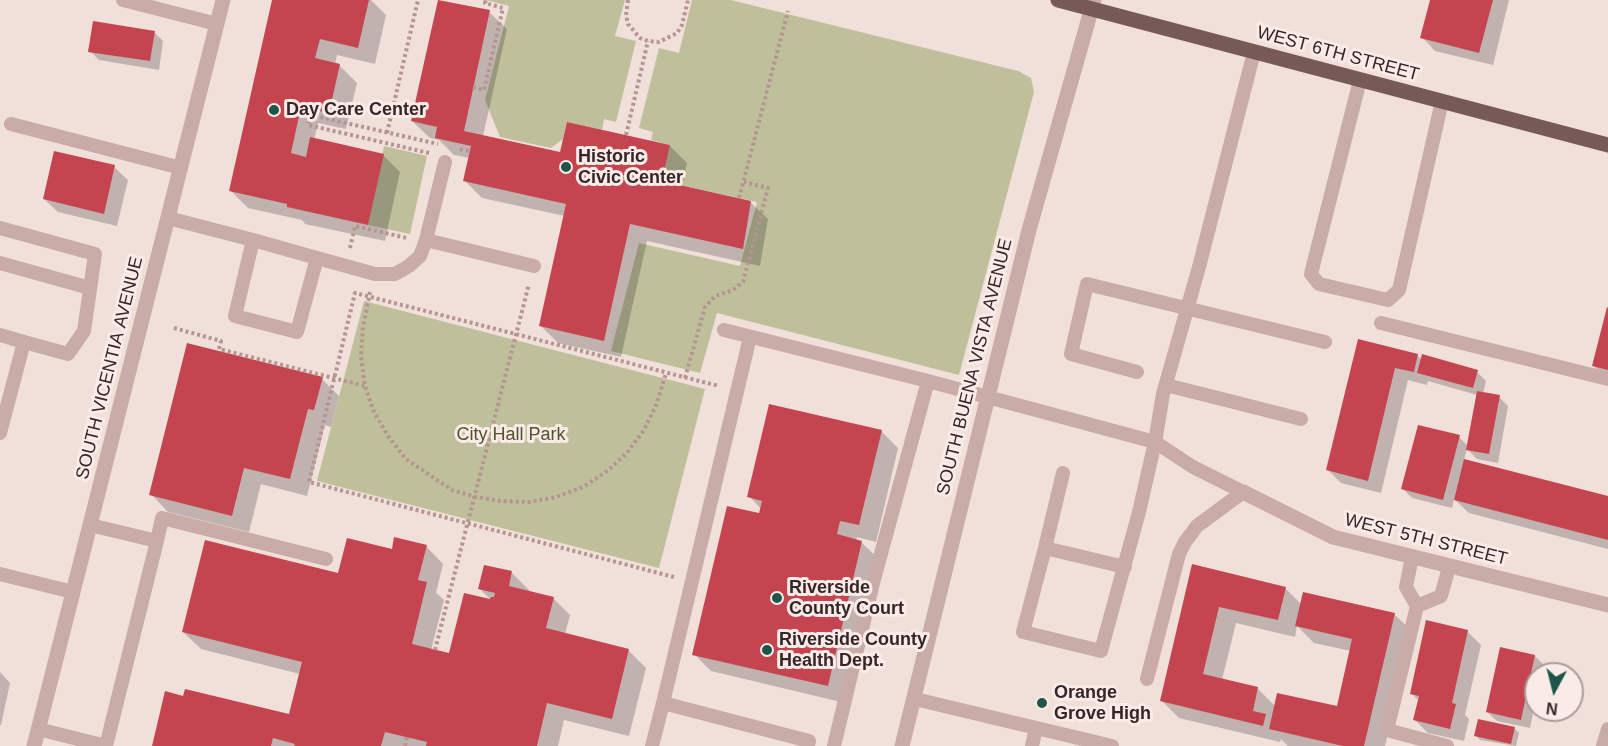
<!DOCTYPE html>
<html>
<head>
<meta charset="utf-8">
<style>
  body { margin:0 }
  #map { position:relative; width:1608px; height:746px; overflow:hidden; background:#f1dfda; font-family:Arial,sans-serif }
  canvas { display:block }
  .north { position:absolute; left:1524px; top:662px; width:60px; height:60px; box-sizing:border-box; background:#f9ebe7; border:2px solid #ab9d9a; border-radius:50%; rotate:187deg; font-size:16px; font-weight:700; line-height:24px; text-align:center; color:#352727 }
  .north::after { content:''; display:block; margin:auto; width:21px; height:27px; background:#1d5648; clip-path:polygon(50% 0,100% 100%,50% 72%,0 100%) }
</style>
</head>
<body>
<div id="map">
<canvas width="1608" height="746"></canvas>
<div class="north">N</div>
</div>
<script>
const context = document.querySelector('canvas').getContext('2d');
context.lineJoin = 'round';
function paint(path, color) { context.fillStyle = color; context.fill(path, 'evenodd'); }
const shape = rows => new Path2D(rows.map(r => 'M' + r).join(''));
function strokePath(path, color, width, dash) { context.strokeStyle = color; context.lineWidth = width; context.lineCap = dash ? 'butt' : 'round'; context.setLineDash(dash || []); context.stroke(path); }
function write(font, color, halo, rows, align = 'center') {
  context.font = font + ' Arial,sans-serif'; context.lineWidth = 6; context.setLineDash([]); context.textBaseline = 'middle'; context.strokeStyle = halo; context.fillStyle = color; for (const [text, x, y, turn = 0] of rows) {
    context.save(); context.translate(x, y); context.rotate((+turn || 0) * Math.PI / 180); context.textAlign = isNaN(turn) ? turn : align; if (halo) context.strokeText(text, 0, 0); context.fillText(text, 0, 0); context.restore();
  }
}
paint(shape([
  [486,0,625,0,615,36,636,41,616,122,604,119,602,130,567,122,563,139,551,148,500,137,485,100,509,6],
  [692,0,731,0,1018,71,1031,78,1034,92,959,375,717,313,700,373,611,351,639,243,740,266,757,202,662,181,670,145,651,140,653,132,639,128,659,48,679,53],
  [384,146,427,156,410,234,368,225],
  [364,301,705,389,659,568,317,481]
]), '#bfc09b');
paint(shape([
  [273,0,371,0,386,15,375,64,337,55,335,64,339,65,357,83,346,129,318,123,314,140,383,155,400,172,385,241,305,224,302,220,248,208,231,191],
  [1431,0,1509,0,1493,65,1435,51,1422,37],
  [489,12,507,29,483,136,561,154,670,146,687,163,682,187,750,202,768,219,760,266,647,241,621,357,558,343,541,326,565,216,482,198,465,181,470,158,454,155,439,140,430,138,412,121],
  [154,32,163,41,159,70,99,60,90,51],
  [114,167,128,180,117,226,58,212,44,199],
  [1608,310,1608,380,1594,366],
  [1359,341,1417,355,1422,360,1477,372,1486,381,1483,394,1499,397,1508,406,1498,463,1477,459,1467,449,1464,460,1608,497,1608,549,1469,513,1454,499,1452,508,1412,498,1403,489,1459,437,1468,446,1477,395,1428,381,1427,385,1408,380,1381,493,1341,483,1328,470],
  [322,379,339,396,331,427,325,425,307,496,261,484,249,532,168,512,151,494],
  [881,431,898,448,876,542,857,537,856,541,861,542,879,559,845,703,711,671,694,654,761,515,762,510,749,496],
  [426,546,443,564,436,593,444,600,431,650,450,655,493,602,480,589,512,573,529,590,528,592,553,598,570,615,565,634,628,650,646,668,629,736,564,720,558,746,154,746,290,716,300,674,201,649,183,632,340,575,393,551],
  [1193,566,1285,588,1302,605,1394,614,1412,631,1385,746,1288,746,1281,739,1280,742,1179,718,1162,701],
  [1236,623,1295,637,1297,626,1314,643,1351,651,1338,708,1276,707,1257,688,1222,680],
  [1467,631,1481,645,1465,715,1469,719,1464,741,1428,733,1415,720,1419,701,1411,693],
  [1535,656,1544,665,1542,674,1536,674,1536,700,1530,728,1497,721,1487,712],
  [0,672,10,683,1,725,0,725],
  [1515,729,1519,733,1516,746,1480,740,1476,736]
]), '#0003');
paint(shape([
  [272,0,369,0,358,48,320,39,315,58,340,64,329,113,301,107,291,153,306,157,310,137,384,154,368,225,287,207,287,204,229,191],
  [438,0,490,10,464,131,560,152,567,122,670,145,662,181,751,201,743,249,630,224,604,341,539,326,566,204,463,181,471,146,435,138,437,127,411,121],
  [1430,0,1493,0,1479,53,1420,38],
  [93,21,155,31,150,61,88,52],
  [54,151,115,165,104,214,43,199],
  [1607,307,1608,308,1608,370,1592,366],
  [1358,339,1418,354,1414,372,1395,368,1368,481,1326,470],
  [187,343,323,377,314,410,308,409,290,479,244,468,232,516,149,495],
  [1422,354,1478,370,1473,388,1417,373],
  [1477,391,1500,395,1489,454,1466,450],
  [769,404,882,430,859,525,840,521,837,534,862,541,828,686,692,655,727,506,759,513,762,501,747,497],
  [1418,425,1460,435,1443,500,1401,489],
  [1464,459,1608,496,1608,540,1454,500],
  [394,537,427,545,418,580,427,582,412,644,449,653,464,593,490,599,491,597,494,597,495,593,478,589,484,565,512,571,509,586,554,597,546,628,629,649,612,719,547,703,537,746,426,746,427,742,385,732,381,746,294,746,295,744,273,738,271,746,152,746,165,691,183,696,185,689,289,714,302,662,182,632,205,540,338,573,347,538,392,549],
  [1192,564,1286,587,1278,620,1219,607,1203,674,1258,687,1253,711,1266,714,1263,726,1160,701],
  [1303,592,1395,613,1364,746,1343,746,1269,729,1277,693,1337,706,1352,639,1295,626],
  [1426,620,1468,630,1452,703,1456,704,1450,729,1413,720,1419,696,1410,694],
  [1500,647,1535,655,1521,720,1486,712],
  [1478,719,1515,727,1511,744,1474,736]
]), '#c4454f');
strokePath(shape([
  [628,0,626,15,628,24,640,38,648,41,659,42,677,33,682,25,688,0],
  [473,87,484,90,503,8,485,3,486,0],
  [387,133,418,0],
  [626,135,648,41],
  [460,149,470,151],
  [429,153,308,125,311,115,438,144],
  [739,198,788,11],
  [350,248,355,226,407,238],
  [370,292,363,327,361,356,365,386,374,412,388,436,406,459,452,490,476,497,501,501,529,502,556,497,583,487,606,472,627,453,644,430,657,403,666,373],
  [174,328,221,341,219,349,365,386],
  [685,378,705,307,715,296,733,290,743,282,768,188,744,182],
  [674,577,309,482,355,293,719,386],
  [435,650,529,284],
  [405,746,407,737]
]), '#b59591', 4, [3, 3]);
strokePath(shape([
  [123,0,217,24],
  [1360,80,1311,274,1319,284,1388,300,1399,290,1442,101],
  [11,124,181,168],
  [168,218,253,240,235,316,297,332,317,258,375,274,395,274,409,266,420,256,426,240,534,266],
  [0,228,95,254,84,331,68,354,24,342,0,433],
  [253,240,317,258],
  [426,240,445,162],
  [0,263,90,288],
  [1381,323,1608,379],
  [724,330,928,381],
  [0,335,24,342],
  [1137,372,1071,354,1087,284,1325,342],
  [1166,385,1301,419],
  [1063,473,1045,548,1125,567],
  [90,525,157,541,106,746],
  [157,541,162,518,326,559],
  [1412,557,1406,587,1417,606,1387,730,1447,746],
  [0,574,73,592],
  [1417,606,1441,596,1449,567],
  [1147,679,1179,554,1185,542,1197,526,1243,492,1193,467,1155,442,1163,394,1199,267,1254,52],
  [915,699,1112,746],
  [663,703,750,337],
  [38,729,106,746],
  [652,746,663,703,809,741,808,746],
  [834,746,873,583,928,381,1155,442,1139,512,1101,651,1023,632,1045,548],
  [1032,746,1036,728],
  [1603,746,1608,729]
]), '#c9aba7', 14);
strokePath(shape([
  [1243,492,1333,537,1608,605]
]), '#c9aba7', 15);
strokePath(shape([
  [34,746,223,0],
  [902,746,1029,230,1094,0]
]), '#c9aba7', 15);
strokePath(shape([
  [1058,0,1608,145]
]), '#775958', 15);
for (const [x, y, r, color] of [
  [274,110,6,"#1d5648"],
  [566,167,6,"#1d5648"],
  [777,598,6,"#1d5648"],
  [767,650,6,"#1d5648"],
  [1042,703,6,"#1d5648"]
]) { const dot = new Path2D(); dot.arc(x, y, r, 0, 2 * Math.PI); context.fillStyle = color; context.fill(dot); strokePath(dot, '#f9ebe7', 2); }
write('18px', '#352727', '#f9ebe7', [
  ["WEST 6TH STREET",1338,54,15],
  ["SOUTH BUENA VISTA AVENUE",975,367,-76],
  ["SOUTH VICENTIA AVENUE",110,368,-76],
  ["WEST 5TH STREET",1426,540,14]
]);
write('bold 18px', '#352727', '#f9ebe7', [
  ["Day Care Center",286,110],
  ["Historic",578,157],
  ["Civic Center",578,178],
  ["Riverside",789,588],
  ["County Court",789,609],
  ["Riverside County",779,640],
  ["Health Dept.",779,661],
  ["Orange",1054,693],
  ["Grove High",1054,714]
], 'left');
write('18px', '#51532b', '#f9ebe7', [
  ["City Hall Park",511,435]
]);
</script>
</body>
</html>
